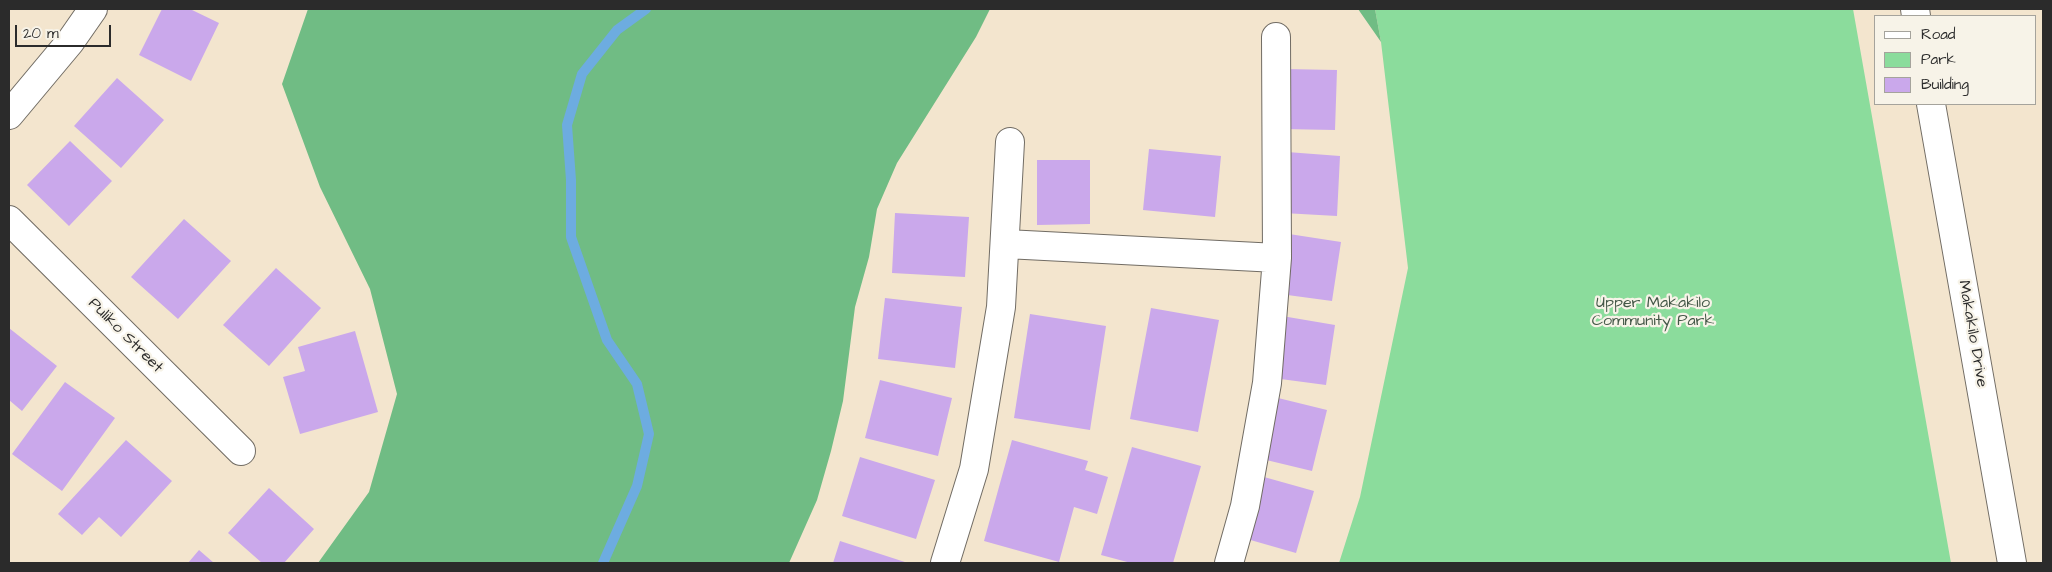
<!DOCTYPE html>
<html>
<head>
<meta charset="utf-8">
<style>
  body { margin:0 }
  #map { position:relative; width:2052px; height:572px; overflow:hidden; background:#f3e5ce; font-family:"Architects Daughter",sans-serif }
  canvas { display:block }
  .frame { position:absolute; inset:0; border:10px solid #2b2b2b; pointer-events:none }
  .legend { position:absolute; left:1874px; top:15px; width:162px; height:90px; box-sizing:border-box; background:#f7f3e8; border:1px solid #a5a39c; margin:0; padding:6px 9px; list-style:none; font-size:15px; color:#2b2b2b }
  .legend li { display:flex; align-items:center; gap:10px; height:25px }
  .legend b { width:25px; border:1px solid #a5a39c }
  .scale { position:absolute; left:15px; top:25px; width:96px; height:22px; box-sizing:border-box; border:2px solid #2b2b2b; border-top:0; padding-left:6px; font-size:15px; line-height:18px; white-space:nowrap; color:#2b2b2b; -webkit-text-stroke:4px #f7f3e8; paint-order:stroke }
</style>
</head>
<body>
<div id="map">
<canvas width="2052" height="572"></canvas>
<div class="frame"></div>
<ul class="legend">
<li><b style="height:6px;background:#fff"></b>Road</li>
<li><b style="height:14px;background:#8bdc9c"></b>Park</li>
<li><b style="height:14px;background:#caa8eb"></b>Building</li>
</ul>
<div class="scale">20 m</div>
</div>
<script>
const context = document.querySelector('canvas').getContext('2d');
context.lineJoin = 'round';
function paint(path, color) { context.fillStyle = color; context.fill(path, 'evenodd'); }
const shape = rows => new Path2D(rows.map(r => 'M' + r).join(''));
function strokePath(path, color, width, dash) { context.strokeStyle = color; context.lineWidth = width; context.lineCap = dash ? 'butt' : 'round'; context.setLineDash(dash || []); context.stroke(path); }
function write(font, color, halo, rows, align = 'center') {
  context.font = font + ' "Architects Daughter",sans-serif'; context.lineWidth = 4.5; context.setLineDash([]); context.textBaseline = 'middle'; context.strokeStyle = halo; context.fillStyle = color; for (const [text, x, y, turn = 0] of rows) {
    context.save(); context.translate(x, y); context.rotate((+turn || 0) * Math.PI / 180); context.textAlign = isNaN(turn) ? turn : align; if (halo) context.strokeText(text, 0, 0); context.fillText(text, 0, 0); context.restore();
  }
}
paint(shape([
  [1375,9,1853,9,1951,563,1339,563,1360,497,1408,268,1381,42]
]), '#8bdc9c');
paint(shape([
  [308,9,990,9,976,37,897,163,877,209,869,257,855,307,843,401,831,451,817,500,789,563,318,563,369,492,397,394,370,289,320,187,282,84],
  [1358,9,1375,9,1381,42]
]), '#70bc84');
strokePath(shape([
  [603,563,637,486,649,434,637,384,607,340,571,237,571,180,567,125,582,74,617,30,646,9]
]), '#6dace0', 10);
paint(shape([
  [162,9,190,9,219,23,191,81,139,55],
  [1284,69,1337,70,1335,130,1282,129],
  [117,78,164,120,121,168,74,126],
  [70,141,112,181,69,226,27,185],
  [1149,149,1221,156,1215,217,1143,210],
  [1287,152,1340,156,1337,216,1283,213],
  [1037,160,1090,160,1090,224,1037,225],
  [895,213,969,217,965,277,892,273],
  [184,219,231,261,178,319,131,277],
  [1289,234,1341,242,1332,301,1280,294],
  [276,268,321,308,269,366,223,325],
  [885,298,962,307,955,368,878,359],
  [1151,308,1219,320,1198,432,1130,419],
  [1030,314,1106,326,1090,430,1014,418],
  [1282,316,1335,325,1326,385,1273,378],
  [9,328,57,366,22,411,9,400],
  [355,331,378,412,300,434,283,377,305,371,298,347],
  [880,380,952,398,938,456,865,438],
  [65,382,115,418,62,491,12,454],
  [1274,397,1327,410,1312,471,1258,458],
  [126,440,172,481,121,537,99,517,82,535,58,514],
  [1012,440,1088,461,1085,470,1108,477,1097,514,1074,507,1059,562,984,541],
  [1132,447,1201,466,1173,563,1131,563,1101,555],
  [860,457,935,480,916,539,842,516],
  [1264,477,1314,491,1296,553,1247,539],
  [269,488,314,529,284,563,262,563,228,533],
  [840,541,908,563,833,563],
  [199,550,214,563,188,563]
]), '#caa8eb');
const minor = shape([
  [9,115,70,42,93,9],
  [9,220,241,451],
  [1006,244,1277,258],
  [945,563,974,469,1001,307,1010,142],
  [1229,563,1245,506,1267,383,1277,258,1276,37]
]);
const major = shape([
  [1915,9,1916,16],
  [1931,104,2012,563]
]);
strokePath(minor, '#716c64', 30);
strokePath(major, '#716c64', 30);
strokePath(minor, '#fff', 28);
strokePath(major, '#fff', 28);
write('16px', '#435747', '#f7f3e8', [
  ["Upper Makakilo",1653,304],
  ["Community Park",1653,322]
]);
write('16px', '#2b2b2b', '#f7f3e8', [
  ["Makakilo Drive",1972,334,80],
  ["Puliko Street",125,336,45]
]);
</script>
</body>
</html>
